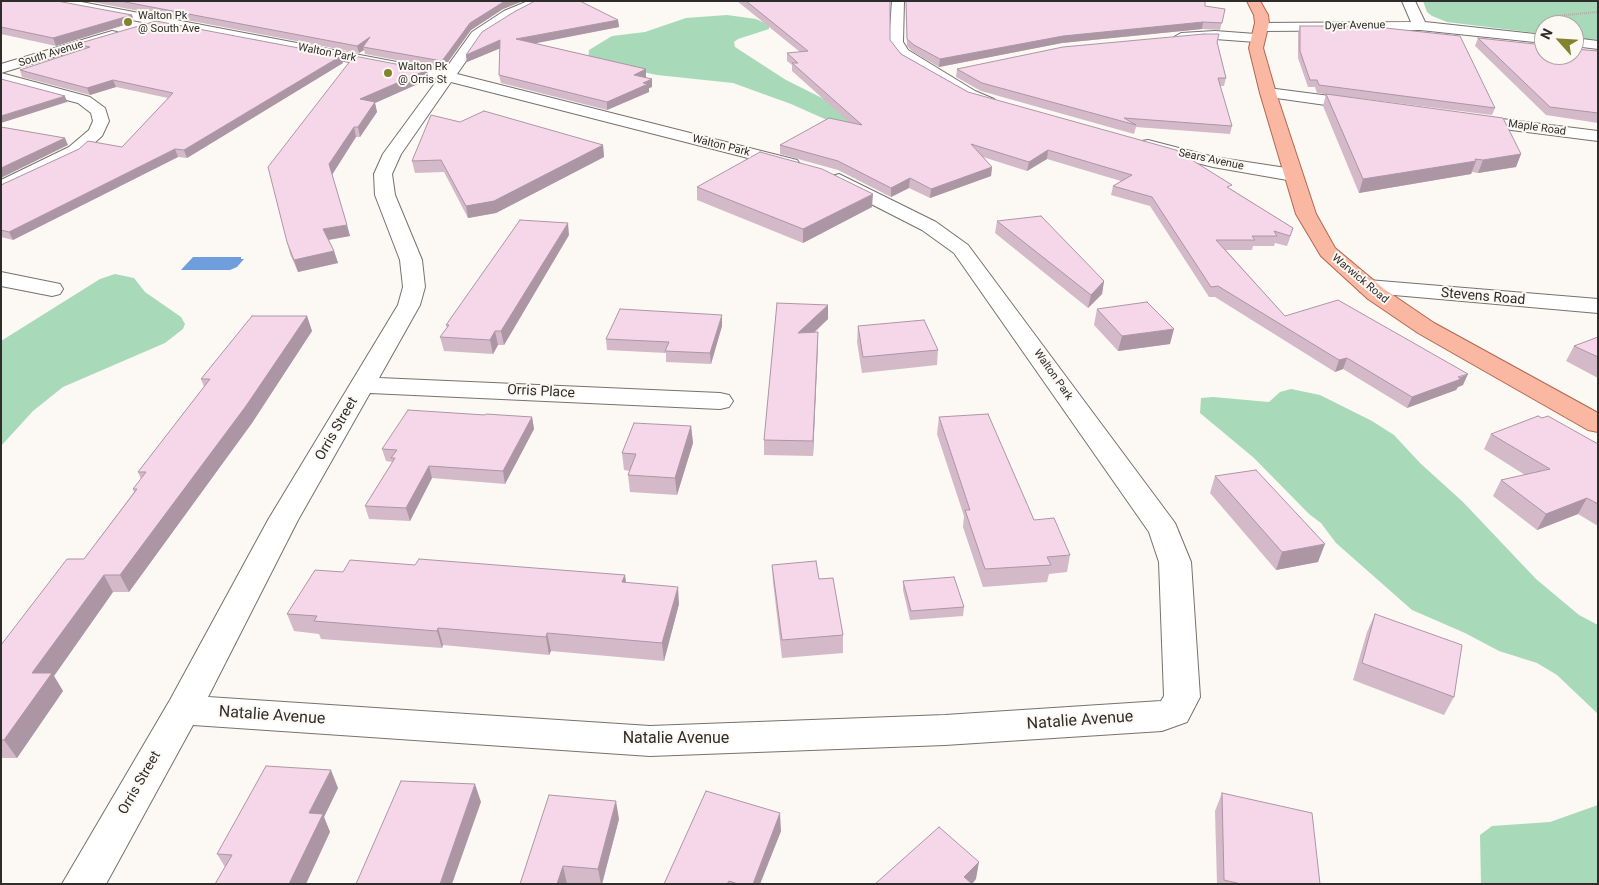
<!DOCTYPE html>
<html>
<head>
<meta charset="utf-8">
<style>
  body { margin:0 }
  #map { position:relative; width:1599px; height:885px; overflow:hidden; background:#fcf8f3; font-family:Roboto,sans-serif }
  canvas { display:block }
  .frame { position:absolute; inset:0; border:2px solid #2f2d2b; pointer-events:none }
  .north { position:absolute; left:1534px; top:15px; width:50px; height:50px; box-sizing:border-box; background:#fcf8f3; border:1px solid #aaa7a3; border-radius:50%; rotate:296deg; font-size:14px; font-weight:700; line-height:20px; text-align:center; color:#2f2d2b }
  .north::after { content:''; display:block; margin:auto; width:18px; height:22px; background:#82832c; clip-path:polygon(50% 0,100% 100%,50% 72%,0 100%) }
</style>
</head>
<body>
<div id="map">
<canvas width="1599" height="885"></canvas>
<div class="frame"></div>
<div class="north">N</div>
</div>
<script>
const context = document.querySelector('canvas').getContext('2d');
context.lineJoin = 'round';
function paint(path, color) { context.fillStyle = color; context.fill(path, 'evenodd'); }
const shape = rows => new Path2D(rows.map(r => 'M' + r).join(''));
function strokePath(path, color, width, dash) { context.strokeStyle = color; context.lineWidth = width; context.lineCap = dash ? 'butt' : 'round'; context.setLineDash(dash || []); context.stroke(path); }
function write(font, color, halo, rows, align = 'center') {
  context.font = font + ' Roboto,sans-serif'; context.lineWidth = 4; context.setLineDash([]); context.textBaseline = 'middle'; context.strokeStyle = halo; context.fillStyle = color; for (const [text, x, y, turn = 0] of rows) {
    context.save(); context.translate(x, y); context.rotate((+turn || 0) * Math.PI / 180); context.textAlign = isNaN(turn) ? turn : align; if (halo) context.strokeText(text, 0, 0); context.fillText(text, 0, 0); context.restore();
  }
}
paint(shape([
  [1423,1,1598,1,1598,40,1574,38,1574,25,1544,25,1544,34,1447,22,1432,16,1427,12],
  [727,15,756,19,769,25,769,29,738,39,734,42,735,47,786,80,840,107,862,124,845,128,791,104,733,83,657,75,588,60,589,50,612,36,645,32,686,18],
  [115,274,134,278,145,292,181,317,185,324,183,329,165,343,63,387,33,411,1,446,1,341,100,279],
  [1291,389,1320,395,1372,421,1394,435,1420,463,1463,502,1536,579,1579,615,1598,625,1598,714,1557,675,1537,663,1499,651,1465,633,1412,610,1336,543,1321,523,1309,514,1254,458,1200,413,1201,398,1213,397,1269,402,1280,392],
  [1598,805,1598,884,1481,884,1480,835,1492,826,1550,822]
]), '#a8dab9');
paint(shape([
  [193,257,241,257,241,259,244,259,237,267,230,270,181,270]
]), '#6f9edd');
const minor = shape([
  [48,1,76,1,444,71,472,32,504,11,528,1,546,1,514,17,482,38,457,74,797,160,800,164,797,168,791,169,451,82,401,154,392,174,395,195,422,260,425,287,420,305,379,378,720,393,729,395,733,401,729,407,720,409,370,393,298,520,208,697,650,726,945,715,1161,701,1164,696,1159,562,1149,532,954,253,922,230,832,184,830,180,832,176,839,174,936,222,968,245,1175,523,1191,562,1200,697,1187,722,1162,731,945,745,650,756,193,725,106,884,62,884,170,700,268,520,398,305,403,287,400,260,375,195,374,174,383,154,438,79,54,5,48,1],
  [892,1,904,1,903,42,908,50,975,91,994,99,996,102,994,105,982,105,963,97,897,56,889,42,892,1],
  [1402,1,1415,1,1425,22,1544,35,1544,43,1420,30,1261,31,1254,27,1261,23,1411,22,1402,1],
  [112,31,117,32,119,35,117,38,1,73,1,64,112,31],
  [1215,31,1256,34,1263,38,1256,42,1215,39,1181,41,1174,37,1181,33,1215,31],
  [1574,38,1598,41,1598,49,1574,46,1574,38],
  [1,73,90,97,105,108,109,121,102,136,81,155,1,193,1,180,69,147,89,130,93,121,91,113,78,103,1,83,1,73],
  [1268,88,1361,100,1369,105,1361,110,1262,96,1260,93,1262,90,1268,88],
  [1470,115,1598,131,1598,141,1464,124,1462,120,1464,116,1470,115],
  [1148,140,1214,157,1293,169,1300,171,1302,175,1300,179,1293,181,1213,167,1142,149,1139,145,1142,141,1148,140],
  [1,272,60,284,63,289,60,294,52,296,1,286,1,272],
  [1368,280,1598,299,1598,313,1360,292,1357,287,1360,282,1368,280]
]);
const major = shape([
  [1247,1,1260,1,1268,15,1269,23,1263,48,1276,93,1316,214,1335,248,1384,289,1434,323,1598,413,1598,432,1588,430,1418,333,1368,299,1321,256,1296,214,1260,93,1249,48,1255,23,1254,15,1247,1]
]);
strokePath(minor, '#76726d', 2);
strokePath(major, '#b1684f', 2);
strokePath(shape([
  [1554,16,1598,12]
]), '#b0ada9', 2, [1, 1]);
paint(minor, '#fff');
paint(major, '#fab7a1');
paint(shape([
  [1,1,132,15,134,22,56,46,1,34],
  [87,1,523,1,503,9,471,30,443,69,365,54,364,50,359,53],
  [737,1,890,1,890,40,901,54,968,92,1231,189,1293,228,1290,238,1287,246,1275,243,1274,246,1253,246,1252,250,1226,250,1285,316,1463,385,1458,387,1456,390,1407,408,1343,369,1335,372,1215,297,1209,297,1150,206,1111,195,1113,186,1121,181,1047,159,1027,171,983,157,992,167,991,176,930,198,909,188,891,197,838,170,780,154,780,145,849,122,792,71,792,65,787,61,787,53,800,52],
  [906,1,1205,1,1205,6,1225,9,1220,30,1202,29,1062,43,939,67,913,52,907,46],
  [618,20,619,27,534,43,646,69,646,77,645,77,652,79,652,87,649,88,649,92,607,110,501,83,499,75,500,48,467,62,466,55],
  [1300,26,1495,108,1492,115,1317,93,1315,87,1308,87,1298,58,1298,33],
  [1478,38,1598,51,1598,123,1546,115,1475,46],
  [1217,42,1226,78,1224,86,1220,86,1232,126,1230,134,1136,127,1134,134,981,91,956,77,957,69],
  [77,44,343,63,187,158,178,157,13,240,1,237,1,185,122,147,168,98,116,87,90,95,22,77,20,70,80,51],
  [354,56,429,79,375,103,377,112,360,137,356,137,332,174,350,236,329,240,334,251,338,263,298,272,290,254,287,242],
  [1326,94,1521,154,1516,167,1478,173,1472,172,1471,174,1359,193,1323,106],
  [460,122,603,145,604,157,496,213,468,218,444,172,415,173,412,161],
  [697,187,872,207,803,243,697,200],
  [997,221,1104,281,1102,294,1088,308,995,233],
  [569,235,504,345,498,345,493,354,444,351,440,337,447,328,446,325],
  [777,303,828,319,815,332,818,332,813,456,764,455,764,440],
  [1097,309,1170,344,1118,351,1094,325],
  [307,316,312,331,252,423,129,592,113,592,54,676,63,691,17,758,1,758,1,645,84,559,134,492,133,489,141,479,138,472,204,387,201,379],
  [722,326,711,364,666,362,666,353,607,350,606,339],
  [858,326,938,350,937,365,862,373,857,342],
  [1598,337,1598,378,1566,361,1574,346],
  [485,415,532,417,534,429,505,484,432,478,410,521,369,519,365,506,392,463,392,462,386,461,382,449],
  [939,417,1034,520,1070,555,1067,572,1049,574,1047,582,983,587,963,527,964,516,937,434],
  [691,426,693,443,677,495,630,492,628,475,630,471,624,470,622,453],
  [1491,434,1598,444,1598,526,1578,514,1537,530,1493,496,1501,480,1525,475,1484,449],
  [1215,476,1318,562,1276,570,1210,493],
  [415,565,625,575,626,583,679,604,664,661,551,651,549,655,443,645,442,648,321,639,319,634,294,631,287,614],
  [772,565,819,579,843,635,843,653,782,658,773,582],
  [903,581,964,607,963,616,910,620,903,590],
  [1375,614,1454,697,1444,715,1353,680,1367,632],
  [338,788,324,817,330,832,225,867,217,854],
  [1222,793,1320,884,1217,884,1215,811],
  [619,819,602,884,520,884],
  [781,831,760,884,664,884]
]), '#d4b9c9');
paint(shape([
  [505,1,523,1,503,9,471,30,443,69,442,61,470,23],
  [132,15,134,22,56,46,53,38],
  [618,20,619,27,517,47,516,39],
  [1203,22,1202,29,1062,43,939,67,940,59,1063,36],
  [370,37,363,47,364,50,359,53,357,46],
  [500,40,501,48,467,62,466,55],
  [341,56,343,63,187,158,184,150],
  [646,69,646,77,634,82,634,75],
  [427,70,429,79,375,103,377,112,360,137,358,127,360,99],
  [652,79,652,87,649,88,649,92,607,110,607,102],
  [113,80,116,87,90,95,87,88],
  [65,96,67,102,1,123,1,116],
  [354,127,356,137,332,175,329,164],
  [65,138,68,145,1,178,1,168],
  [603,145,604,157,496,213,468,218,466,206],
  [175,149,178,157,13,240,9,232],
  [1048,150,1047,159,1027,171,1029,162],
  [1521,154,1516,167,1478,173,1483,160],
  [1476,161,1471,174,1359,193,1363,179],
  [992,167,991,176,930,198,931,189],
  [910,178,909,188,891,197,891,188],
  [873,194,872,207,803,243,803,229],
  [568,223,569,235,504,345,501,331],
  [347,225,350,236,327,240,323,229],
  [334,251,338,263,298,272,294,260],
  [1104,281,1102,294,1088,308,1091,295],
  [828,305,828,319,798,347,798,333],
  [722,315,722,326,711,364,710,353],
  [307,316,312,331,252,423,129,592,120,575],
  [1174,329,1170,344,1118,351,1122,336],
  [495,331,498,345,493,354,490,340],
  [818,332,818,346,813,456,813,441],
  [1347,358,1343,369,1335,372,1339,360],
  [1468,374,1463,385,1458,387,1456,390,1407,408,1412,397],
  [532,417,534,429,505,484,503,471],
  [691,426,693,443,677,495,675,478],
  [429,466,432,478,410,521,406,508],
  [1587,498,1578,514,1537,530,1546,514],
  [1325,544,1318,562,1276,570,1282,552],
  [104,575,113,592,54,676,63,691,17,758,4,740,32,673],
  [625,575,627,593,622,582],
  [678,587,679,604,664,661,662,643],
  [438,628,443,645,442,648,437,631],
  [547,633,551,651,549,655,546,637],
  [331,770,338,788,324,817,330,832,306,884,289,884,309,813],
  [475,784,481,802,452,884,440,884],
  [616,801,619,819,602,884,601,884,598,869],
  [780,813,781,831,760,884,753,884],
  [979,862,976,879,972,884,964,877],
  [563,866,567,884,557,884]
]), '#ac96a4');
const building = shape([
  [1,1,57,1,132,15,53,38,1,27,1,1],
  [120,1,505,1,470,23,442,61,363,47,370,37,357,46,120,1],
  [535,1,580,1,618,20,516,39,646,69,634,75,652,79,643,83,648,84,607,102,499,75,500,40,466,55,482,32,514,12,535,1],
  [746,1,890,1,890,40,901,54,968,92,1176,150,1232,185,1227,187,1293,228,1290,236,1274,231,1277,236,1252,236,1255,240,1216,240,1285,316,1338,300,1468,374,1458,377,1461,379,1412,397,1347,358,1339,360,1218,286,1211,287,1152,197,1113,186,1132,175,1048,150,1029,162,971,144,992,167,931,189,910,178,891,188,838,161,780,145,829,118,862,125,792,63,798,63,787,53,808,51,746,1],
  [906,1,1205,1,1205,6,1225,9,1222,23,1203,22,1063,36,940,59,914,45,907,39,906,1],
  [156,21,341,56,184,150,175,149,9,232,1,230,1,185,79,149,88,141,122,147,173,93,113,80,87,88,20,70,90,47,77,44,156,21],
  [1300,26,1367,26,1460,36,1495,108,1319,85,1317,80,1310,80,1300,51,1300,26],
  [1204,34,1219,34,1217,42,1226,78,1218,78,1232,126,1124,118,1136,125,982,83,957,69,1063,47,1204,34],
  [1478,38,1544,45,1544,55,1574,55,1574,49,1598,51,1598,113,1550,107,1478,38],
  [354,56,427,70,360,99,375,102,358,127,354,127,329,164,347,225,323,229,334,251,294,260,287,242,268,167,354,56],
  [1,79,65,96,1,116,1,79],
  [1326,94,1503,118,1521,154,1483,160,1475,159,1476,161,1363,179,1326,94],
  [484,111,603,145,494,201,466,206,441,160,412,161,431,115,460,122,484,111],
  [1,127,65,138,1,168,1,127],
  [760,152,822,169,873,194,803,229,697,187,760,152],
  [1041,216,1104,281,1091,295,997,221,1041,216],
  [520,220,568,223,501,331,495,331,490,340,440,337,449,325,446,325,520,220],
  [1147,302,1174,329,1122,336,1097,309,1147,302],
  [777,303,828,305,798,333,818,332,813,441,764,440,777,303],
  [620,309,722,315,710,353,665,351,669,342,606,339,620,309],
  [252,316,307,316,246,406,120,575,104,575,32,673,52,673,4,740,1,740,1,645,67,559,84,559,137,489,133,489,146,472,138,472,210,379,201,379,252,316],
  [924,320,938,350,863,357,858,326,924,320],
  [1598,337,1598,357,1574,346,1598,337],
  [408,410,485,415,486,414,532,417,503,471,429,466,406,508,365,506,395,458,391,458,397,450,382,449,408,410],
  [988,414,1034,520,1054,518,1070,555,1047,557,1051,565,985,569,965,510,970,510,939,417,988,414],
  [1538,416,1542,418,1548,416,1598,444,1598,504,1587,498,1546,514,1501,480,1550,469,1491,434,1538,416],
  [634,423,691,426,675,478,628,475,636,454,622,453,634,423],
  [1256,470,1325,544,1282,552,1215,476,1256,470],
  [419,559,625,575,622,582,678,587,662,643,547,633,546,637,438,628,437,631,314,621,317,616,287,614,315,570,343,572,350,560,415,565,419,559],
  [816,561,819,579,833,578,843,635,782,640,772,565,816,561],
  [954,577,964,607,911,611,903,581,954,577],
  [1375,614,1462,645,1454,697,1362,663,1375,614],
  [266,766,331,770,309,813,323,814,289,884,215,884,232,855,217,854,266,766],
  [401,781,475,784,440,884,356,884,401,781],
  [706,791,780,813,753,884,738,884,729,881,727,884,664,884,706,791],
  [1222,793,1312,813,1320,884,1241,884,1224,880,1222,793],
  [549,795,616,801,598,869,563,866,557,884,520,884,549,795],
  [939,827,979,862,964,877,972,884,875,884,939,827]
]);
paint(building, '#f6d7ea');
strokePath(building, '#ac96a4', 1);
for (const [x, y, r, color] of [
  [128,22,5,"#82832c"],
  [388,73,5,"#82832c"]
]) { const dot = new Path2D(); dot.arc(x, y, r, 0, 2 * Math.PI); context.fillStyle = color; context.fill(dot); strokePath(dot, '#fcf8f3', 2); }
write('11px', '#2f2d2b', '#fcf8f3', [
  ["Walton Pk",138,16],
  ["@ South Ave",138,29],
  ["Walton Pk",398,67],
  ["@ Orris St",398,80]
], 'left');
write('11px', '#2f2d2b', '#fcf8f3', [
  ["Dyer Avenue",1355,26,-1],
  ["Walton Park",327,53,11],
  ["South Avenue",51,54,-17],
  ["Maple Road",1537,128,8],
  ["Walton Park",721,146,14],
  ["Sears Avenue",1211,160,12],
  ["Warwick Road",1360,279,40],
  ["Walton Park",1053,375,55]
]);
write('14px', '#2f2d2b', '#fcf8f3', [
  ["Stevens Road",1483,297,5],
  ["Orris Place",541,392,3],
  ["Orris Street",337,429,-60],
  ["Orris Street",140,783,-60]
]);
write('16px', '#2f2d2b', '#fcf8f3', [
  ["Natalie Avenue",272,716,4],
  ["Natalie Avenue",1080,721,-4],
  ["Natalie Avenue",676,739]
]);
</script>
</body>
</html>
